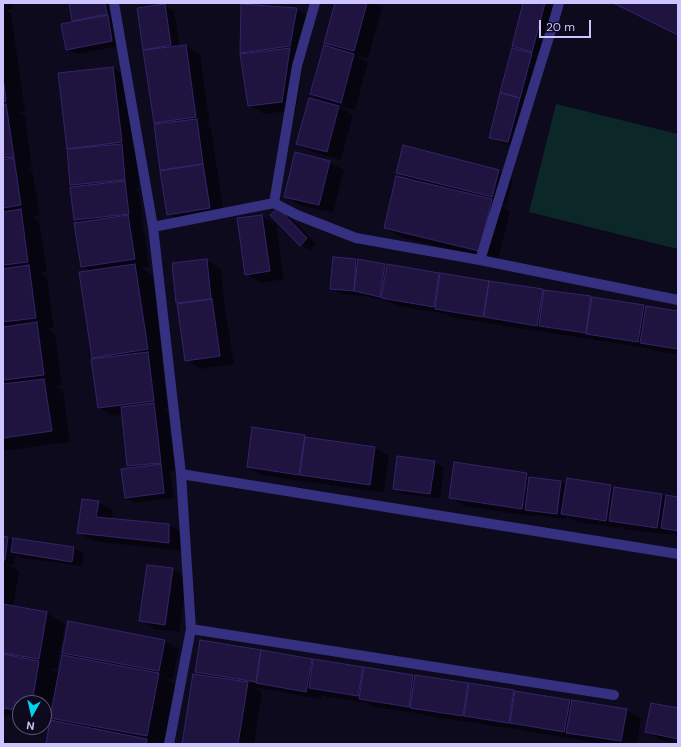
<!DOCTYPE html>
<html>
<head>
<meta charset="utf-8">
<style>
  body { margin:0 }
  #map { position:relative; width:681px; height:747px; overflow:hidden; background:#0d0a1d; font-family:"DM Sans",sans-serif }
  canvas { display:block }
  .frame { position:absolute; inset:0; border:4px solid #cdc5ff; pointer-events:none }
  .north { position:absolute; left:12px; top:695px; width:40px; height:40px; box-sizing:border-box; background:#0d0a1d; border:1px solid #5a5577; border-radius:50%; rotate:188deg; font-size:11px; font-weight:700; line-height:16px; text-align:center; color:#cdc5ff }
  .north::after { content:''; display:block; margin:auto; width:14px; height:18px; background:#00d4f0; clip-path:polygon(50% 0,100% 100%,50% 72%,0 100%) }
  .scale { position:absolute; left:539px; top:20px; width:52px; height:18px; box-sizing:border-box; border:2px solid #cdc5ff; border-top:0; padding-left:5px; font-size:12px; line-height:14px; white-space:nowrap; color:#cdc5ff; -webkit-text-stroke:3px #0d0a1d; paint-order:stroke }
</style>
</head>
<body>
<div id="map">
<canvas width="681" height="747"></canvas>
<div class="frame"></div>
<div class="north">N</div>
<div class="scale">20 m</div>
</div>
<script>
const context = document.querySelector('canvas').getContext('2d');
context.lineJoin = 'round';
function paint(path, color) { context.fillStyle = color; context.fill(path, 'evenodd'); }
const shape = rows => new Path2D(rows.map(r => 'M' + r).join(''));
function strokePath(path, color, width, dash) { context.strokeStyle = color; context.lineWidth = width; context.lineCap = dash ? 'butt' : 'round'; context.setLineDash(dash || []); context.stroke(path); }
paint(shape([
  [556,104,678,134,678,249,529,212]
]), '#0c2727');
paint(shape([
  [3,3,11,3,12,9,6,10,11,13,25,112,18,112,25,116,32,167,28,168,32,170,40,215,32,217,39,221,47,272,40,273,47,277,54,328,47,329,55,334,62,385,55,386,63,390,70,442,3,451],
  [70,3,118,3,121,46,77,54,67,49,76,22,73,21],
  [336,3,375,3,382,7,368,59,358,56,358,57,368,63,355,110,338,106,337,106,353,115,341,160,312,152,297,143,327,103,311,94,335,49,325,43],
  [524,3,547,3,555,7,542,56,533,55,541,59,530,102,523,101,529,105,518,147,500,143,490,137,508,96,502,92,521,50,513,46],
  [614,3,674,3,678,5,678,35],
  [164,5,174,11,180,46,186,46,200,54,210,125,205,125,211,128,224,216,182,222,168,214,164,171,161,169,159,125,154,122,148,51,144,49],
  [297,9,311,18,304,57,296,110,264,114,249,105,245,55,241,52],
  [113,68,132,79,139,188,135,188,139,191,143,222,139,222,143,224,149,267,141,268,153,275,166,360,162,360,168,409,163,409,168,412,175,471,170,471,174,498,135,503,125,498,133,468,128,466,123,414,113,416,98,407,96,359,93,357,90,271,81,266,81,223,74,219,77,187,71,184,71,150,68,148],
  [404,147,499,171,513,179,507,205,496,203,510,211,498,261,403,238,385,228,410,179,397,172],
  [329,162,344,170,333,213,299,205,285,196],
  [278,209,288,215,316,244,310,251,301,245],
  [262,216,276,224,284,279,261,283,246,274],
  [334,258,356,260,358,261,358,260,385,265,387,267,388,266,439,274,441,275,591,297,593,299,644,306,646,307,678,312,678,354,655,351,652,349,450,317,446,314,397,306,388,301,364,296,341,294,331,288],
  [206,260,221,269,225,308,234,364,201,369,186,360,181,304,177,302],
  [304,436,308,438,375,448,389,456,384,493,315,483,313,482,313,483,262,475,248,467],
  [434,462,444,467,440,498,403,494,394,488],
  [527,474,534,478,561,482,566,485,567,479,611,486,615,488,662,495,667,498,678,498,678,530,677,530,677,532,678,532,678,536,672,533,672,535,624,529,620,526,620,528,577,522,567,516,566,519,536,515,536,517,464,506,450,497],
  [98,502,113,510,111,520,169,525,184,533,183,551,92,541,78,532],
  [3,537,8,537,14,541,14,539,74,548,84,553,82,566,22,558,16,554,14,565,6,564,19,571,13,607,47,613,65,624,57,669,50,668,58,673,49,723,44,722,44,703,20,703,20,718,3,715],
  [172,569,187,577,179,632,154,629,140,620],
  [165,641,179,649,173,679,164,677,177,685,166,744,47,744,60,723,52,718,74,658,63,652],
  [260,651,262,652,312,660,314,661,362,668,364,669,413,676,416,677,467,684,470,685,513,691,516,693,569,701,572,703,626,710,641,718,637,744,604,744,582,741,579,739,579,740,525,731,523,730,480,724,477,722,477,723,426,716,423,714,374,707,367,703,324,696,322,694,321,699,254,687,262,692,254,744,184,744,203,676,196,672],
  [479,717,514,723,513,725,479,719],
  [678,709,678,744,661,740,646,732]
]), '#0007');
const building = shape([
  [69,3,105,3,107,14,72,21,69,3],
  [335,3,367,3,354,51,324,43,335,3],
  [523,3,545,3,532,52,512,46,523,3],
  [613,3,676,3,678,4,678,35,613,3],
  [165,4,171,45,143,50,137,8,165,4],
  [241,4,297,8,290,46,240,53,241,4],
  [108,15,112,41,66,50,61,24,108,15],
  [186,45,196,117,154,123,143,50,186,45],
  [324,45,354,54,341,103,310,94,324,45],
  [290,48,282,102,248,106,240,54,290,48],
  [512,48,532,53,520,98,500,92,512,48],
  [113,67,122,142,67,149,58,73,113,67],
  [3,77,6,101,3,102,3,77],
  [500,93,520,98,508,142,489,138,500,93],
  [309,98,339,106,327,152,296,144,309,98],
  [6,104,14,157,3,158,3,105,6,104],
  [197,119,203,164,160,170,154,124,197,119],
  [122,144,125,180,70,185,67,149,122,144],
  [403,145,499,170,492,197,396,173,403,145],
  [295,152,330,161,319,205,284,197,295,152],
  [14,158,21,205,3,208,3,160,14,158],
  [203,164,210,208,167,215,160,171,203,164],
  [396,176,492,199,479,251,384,228,396,176],
  [125,181,129,214,74,220,70,187,125,181],
  [278,208,307,238,300,246,270,215,278,208],
  [21,209,28,262,3,265,3,212,21,209],
  [128,215,135,259,81,267,74,223,128,215],
  [262,215,270,271,245,275,237,218,262,215],
  [333,257,356,259,354,291,330,289,333,257],
  [207,259,211,299,176,303,172,263,207,259],
  [358,259,385,264,380,297,354,291,358,259],
  [135,264,148,349,92,358,79,272,135,264],
  [387,264,439,273,434,307,381,298,387,264],
  [29,265,36,318,3,322,3,269,29,265],
  [440,273,489,281,483,317,435,309,440,273],
  [489,281,543,289,537,326,484,317,489,281],
  [544,290,591,296,586,333,539,326,544,290],
  [592,297,644,305,638,342,586,334,592,297],
  [212,299,220,356,185,361,177,304,212,299],
  [646,306,678,311,678,349,640,343,646,306],
  [37,322,44,375,3,380,3,327,37,322],
  [148,352,154,401,98,408,91,359,148,352],
  [44,379,52,431,3,438,3,384,44,379],
  [154,403,161,463,127,466,121,407,154,403],
  [252,427,305,435,299,475,247,467,252,427],
  [305,437,375,447,370,485,300,475,305,437],
  [397,456,435,461,430,494,393,489,397,456],
  [454,462,527,473,522,509,449,498,454,462],
  [161,464,164,493,125,498,121,469,161,464],
  [529,477,561,481,557,514,525,510,529,477],
  [567,478,611,485,606,521,561,514,567,478],
  [614,487,662,494,657,528,609,521,614,487],
  [666,495,678,497,678,531,661,528,666,495],
  [82,499,99,501,96,517,169,524,169,543,77,533,82,499],
  [3,536,8,537,5,560,3,560,3,536],
  [13,538,74,547,72,562,11,552,13,538],
  [147,565,173,568,165,625,139,621,147,565],
  [3,604,47,612,39,659,3,653,3,604],
  [68,621,165,640,159,671,62,653,68,621],
  [200,640,261,650,256,682,195,672,200,640],
  [261,650,312,659,306,692,256,683,261,650],
  [3,654,39,661,32,703,20,703,20,711,3,708,3,654],
  [62,655,159,673,147,736,50,718,62,655],
  [313,659,363,667,358,696,309,688,313,659],
  [364,667,413,675,409,707,359,699,364,667],
  [193,674,248,682,238,744,182,744,193,674],
  [415,675,468,683,463,716,410,708,415,675],
  [469,683,514,690,509,723,464,716,469,683],
  [515,691,570,700,564,732,510,723,515,691],
  [572,700,627,709,621,741,566,733,572,700],
  [651,703,678,708,678,739,645,732,651,703],
  [50,720,147,739,146,744,46,744,50,720]
]);
paint(building, '#1e143f');
strokePath(building, '#34246d', 1);
strokePath(shape([
  [114,3,153,227,181,474,191,629,169,744],
  [274,203,297,66,315,3],
  [153,227,274,203,297,215,356,238,480,260,678,300],
  [480,260,553,24,559,3],
  [181,474,678,554],
  [191,629,614,695]
]), '#353080', 10);
</script>
</body>
</html>
